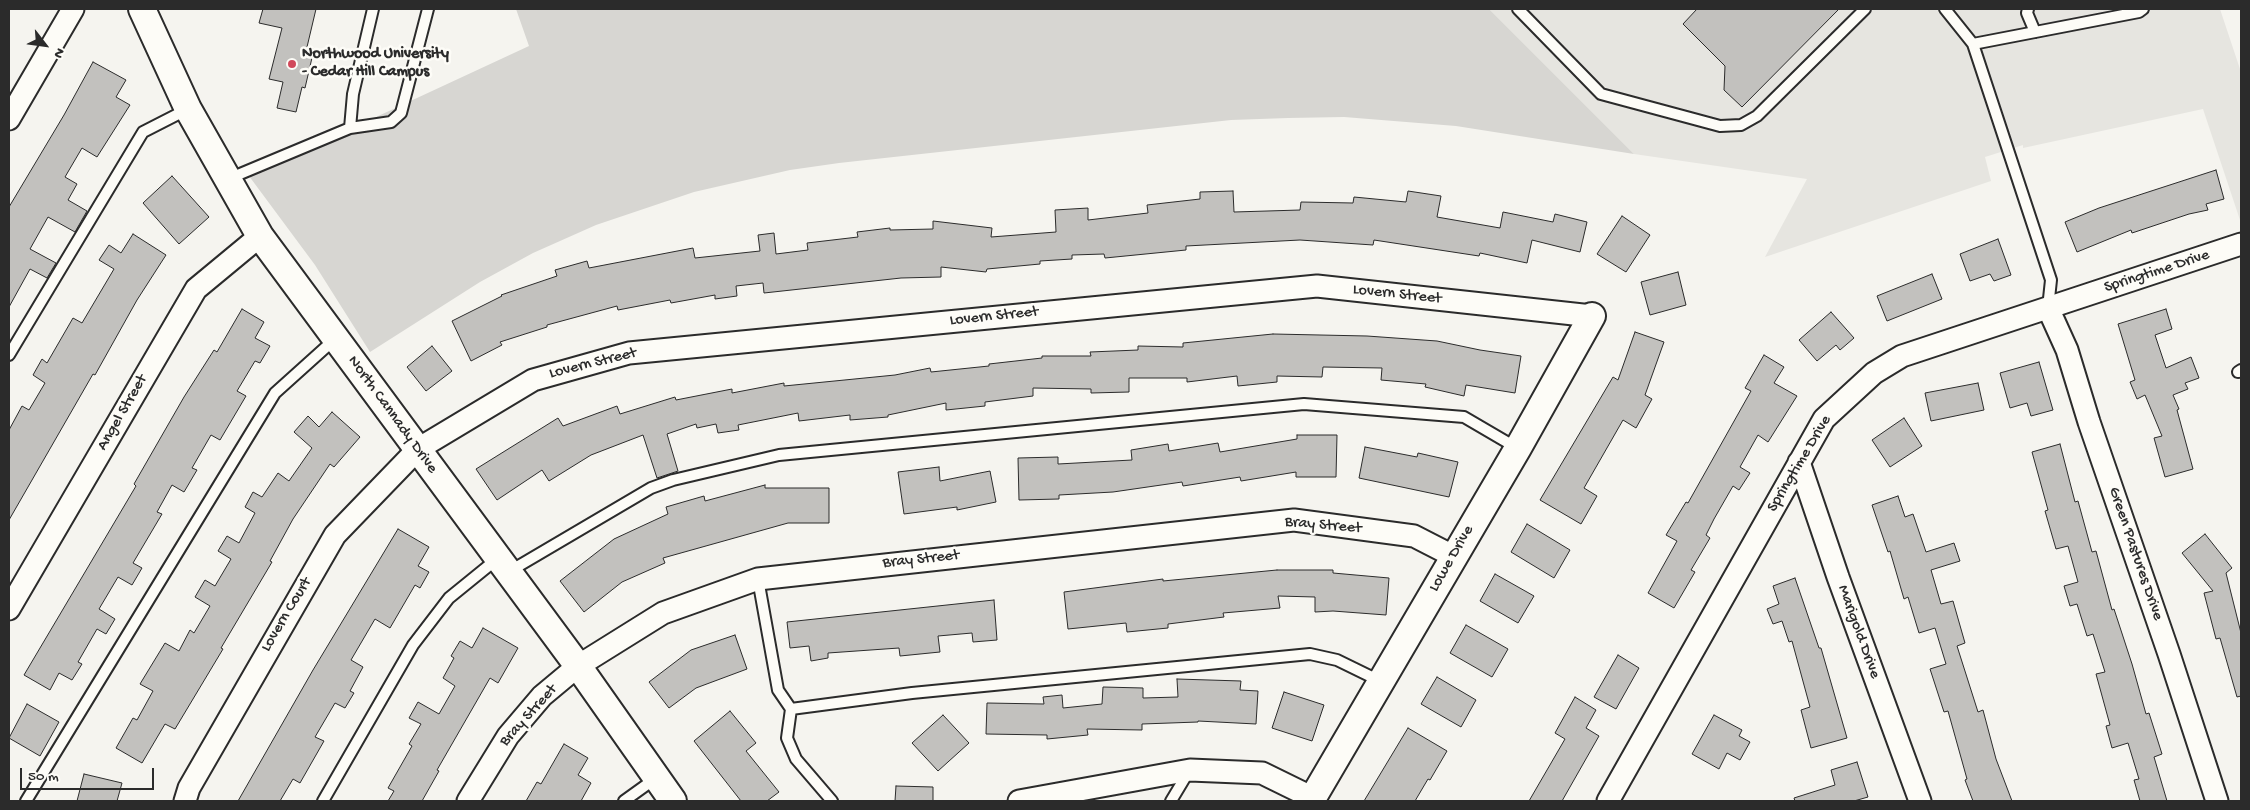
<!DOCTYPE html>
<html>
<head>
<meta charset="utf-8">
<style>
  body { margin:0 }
  #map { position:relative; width:2250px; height:810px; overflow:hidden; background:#f5f4ef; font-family:"Gochi Hand",sans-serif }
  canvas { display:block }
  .frame { position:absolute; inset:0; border:10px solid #2b2b2b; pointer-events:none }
  .north { position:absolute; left:20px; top:20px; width:50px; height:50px; -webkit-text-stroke:4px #fdfcf7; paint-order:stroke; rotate:120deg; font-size:14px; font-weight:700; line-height:20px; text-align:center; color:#2b2b2b }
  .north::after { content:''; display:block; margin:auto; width:18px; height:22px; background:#2b2b2b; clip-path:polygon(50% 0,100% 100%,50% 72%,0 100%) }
  .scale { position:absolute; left:20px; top:768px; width:134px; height:22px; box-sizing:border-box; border:2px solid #2b2b2b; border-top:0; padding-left:6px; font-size:15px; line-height:18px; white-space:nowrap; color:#2b2b2b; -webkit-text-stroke:4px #fdfcf7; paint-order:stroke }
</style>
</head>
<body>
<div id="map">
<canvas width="2250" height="810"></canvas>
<div class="frame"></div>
<div class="north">N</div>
<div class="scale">50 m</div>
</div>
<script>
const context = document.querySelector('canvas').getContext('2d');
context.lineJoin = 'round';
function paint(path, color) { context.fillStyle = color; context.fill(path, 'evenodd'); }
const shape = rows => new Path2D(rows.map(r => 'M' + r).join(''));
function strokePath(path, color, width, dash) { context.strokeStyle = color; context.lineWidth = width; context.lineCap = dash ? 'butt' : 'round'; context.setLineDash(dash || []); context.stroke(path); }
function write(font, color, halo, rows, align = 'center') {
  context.font = font + ' "Gochi Hand",sans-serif'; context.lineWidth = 5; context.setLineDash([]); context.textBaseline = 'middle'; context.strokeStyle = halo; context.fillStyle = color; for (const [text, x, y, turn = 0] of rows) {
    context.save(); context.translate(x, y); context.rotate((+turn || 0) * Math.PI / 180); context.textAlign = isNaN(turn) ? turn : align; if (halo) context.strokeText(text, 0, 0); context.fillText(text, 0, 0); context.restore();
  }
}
paint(shape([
  [1489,9,2220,9,2241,72,2241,223,2203,109,2023,148,2023,145,1985,157,1991,181,1765,257,1807,179,1634,154]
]), '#e6e5e0');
paint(shape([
  [516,9,1489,9,1634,154,1456,126,1344,117,1288,118,1231,120,839,163,790,170,694,192,596,225,533,253,480,282,370,352,315,265,249,176,529,46]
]), '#d7d6d2');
const building = shape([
  [263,9,316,9,307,47,314,49,305,88,302,87,296,112,277,108,283,82,269,79,282,28,259,23,263,9],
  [1697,9,1839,9,1742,107,1724,90,1725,66,1683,24,1697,9],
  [93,62,126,80,116,97,130,105,97,157,82,148,65,177,77,184,68,200,87,211,75,232,48,217,30,249,56,263,47,278,30,269,9,307,9,207,64,115,93,62],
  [2216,170,2224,199,2206,204,2208,210,2189,214,2132,233,2131,230,2077,252,2065,222,2099,208,2216,170],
  [172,176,209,217,179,244,143,203,172,176],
  [1233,191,1234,212,1300,210,1301,202,1353,203,1354,197,1406,202,1408,191,1441,196,1437,217,1500,228,1503,212,1553,222,1555,214,1587,222,1580,252,1532,240,1527,263,1480,253,1479,256,1374,240,1373,245,1300,240,1186,246,1186,250,1105,258,1104,254,1072,255,1072,259,1040,261,1040,264,987,269,986,272,941,267,941,277,901,278,764,293,763,283,736,286,737,296,715,299,715,295,671,303,670,300,618,310,617,306,547,325,547,327,500,342,502,345,471,361,452,321,502,296,501,295,557,276,555,270,587,261,589,268,693,248,695,258,760,251,758,235,774,233,776,254,808,250,807,243,858,237,857,232,890,228,890,230,933,229,933,221,992,228,991,237,1056,232,1055,210,1088,208,1088,220,1148,213,1147,205,1200,199,1200,192,1233,191],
  [1622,216,1650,235,1626,272,1597,254,1622,216],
  [133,234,166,255,137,300,95,375,93,374,9,520,9,430,22,406,29,410,45,383,33,375,42,359,47,363,73,318,82,323,114,269,99,260,109,245,121,253,133,234],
  [1998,239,2011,275,1994,281,1990,274,1970,281,1960,254,1998,239],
  [1678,272,1686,305,1650,315,1641,282,1678,272],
  [1932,274,1942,299,1887,321,1877,296,1932,274],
  [242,309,264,322,255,338,270,346,260,363,255,361,237,391,246,396,220,440,211,435,192,468,197,470,184,492,172,485,157,512,162,514,133,563,142,568,132,585,118,577,99,609,115,619,106,634,97,629,78,662,82,664,72,680,59,673,50,690,24,675,136,486,134,484,184,397,214,350,217,352,242,309],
  [2166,309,2172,329,2155,335,2166,368,2191,357,2199,378,2185,383,2188,389,2173,395,2179,409,2177,410,2193,469,2165,477,2154,438,2162,436,2145,395,2137,399,2130,382,2135,380,2118,324,2166,309],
  [1831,312,1854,338,1840,350,1836,345,1817,361,1799,340,1831,312],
  [1635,332,1664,342,1645,395,1652,399,1636,428,1623,420,1584,488,1597,496,1581,524,1540,500,1613,377,1618,380,1635,332],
  [1273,334,1367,336,1437,341,1480,350,1521,356,1515,393,1466,385,1464,396,1425,387,1426,384,1381,380,1382,368,1323,367,1322,377,1277,376,1277,382,1238,386,1237,376,1187,382,1187,378,1129,378,1129,392,1091,393,1091,389,1033,388,1033,396,985,402,985,406,946,410,946,403,888,415,888,417,850,420,850,415,799,421,798,413,738,425,739,430,718,433,716,424,697,428,696,424,667,434,678,471,657,478,643,435,591,455,549,481,542,470,497,500,476,469,558,418,563,426,617,406,620,414,675,397,676,400,732,389,732,393,784,383,784,386,895,375,930,368,931,372,989,366,989,364,1042,358,1042,356,1091,356,1090,352,1138,350,1138,346,1183,347,1183,343,1273,334],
  [432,346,452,371,426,391,407,367,432,346],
  [1764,355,1784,367,1774,383,1797,396,1768,442,1758,435,1740,467,1750,473,1739,490,1733,486,1714,519,1706,535,1710,538,1691,570,1695,572,1674,608,1648,593,1677,541,1666,535,1686,502,1688,503,1751,391,1745,388,1764,355],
  [2039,362,2053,410,2031,416,2027,403,2010,408,2000,373,2039,362],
  [1978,383,1984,410,1931,421,1925,393,1978,383],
  [332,412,360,437,334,467,330,464,293,519,270,561,272,562,221,648,223,649,175,729,165,724,142,763,116,748,133,718,137,720,153,691,140,684,165,643,179,651,190,630,194,633,210,606,195,597,205,580,215,586,231,559,218,551,227,536,239,543,255,513,245,507,253,492,262,497,278,473,289,481,312,448,294,432,308,416,319,427,332,412],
  [1904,418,1922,446,1890,467,1872,440,1904,418],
  [1297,435,1337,435,1336,477,1296,477,1296,472,1241,481,1240,477,1183,486,1182,482,1113,492,1059,495,1059,499,1019,500,1018,458,1058,457,1058,464,1132,460,1131,450,1168,444,1169,451,1218,443,1220,452,1297,439,1297,435],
  [2060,444,2075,502,2078,501,2092,552,2096,551,2112,610,2114,609,2132,664,2146,714,2149,713,2162,754,2154,757,2167,801,2140,801,2134,780,2139,779,2128,743,2112,748,2106,726,2110,725,2096,674,2105,672,2093,634,2087,636,2077,604,2070,606,2064,586,2078,582,2068,546,2056,549,2045,511,2048,510,2032,452,2060,444],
  [1365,447,1417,457,1418,453,1458,462,1449,497,1359,478,1365,447],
  [939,467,940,481,990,471,996,502,957,510,957,507,904,514,898,472,939,467],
  [765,485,765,488,829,488,829,523,788,523,663,558,665,563,622,582,584,612,560,581,614,539,668,514,666,507,704,496,705,501,765,485],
  [1898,496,1905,517,1913,514,1926,552,1954,543,1960,561,1931,570,1941,604,1953,601,1965,643,1957,646,1978,712,1983,710,1996,759,2012,801,1973,801,1965,780,1967,779,1948,711,1944,712,1930,669,1946,664,1935,628,1919,633,1908,597,1904,599,1890,551,1888,552,1872,505,1898,496],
  [1527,524,1570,550,1554,578,1511,552,1527,524],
  [398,529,429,547,418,566,429,572,420,588,415,585,390,628,375,619,351,660,363,667,350,691,354,693,345,708,335,703,315,737,324,741,300,783,293,779,280,801,238,801,313,670,398,529],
  [2205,534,2232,568,2226,573,2241,633,2241,696,2237,697,2220,638,2216,639,2204,593,2213,591,2182,553,2205,534],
  [1277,570,1333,570,1333,573,1389,578,1386,615,1333,611,1315,612,1315,597,1278,596,1280,608,1223,613,1224,617,1168,624,1168,628,1127,632,1126,623,1068,629,1064,592,1163,579,1163,581,1277,570],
  [1495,574,1534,596,1518,623,1480,601,1495,574],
  [1795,578,1819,648,1821,648,1847,738,1811,748,1801,710,1810,707,1792,641,1789,642,1782,621,1773,624,1767,609,1779,604,1773,586,1795,578],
  [994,600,997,640,973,642,972,633,938,636,940,652,900,656,899,648,828,653,828,658,811,661,809,646,790,648,787,622,994,600],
  [1466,625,1508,649,1492,677,1450,653,1466,625],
  [483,628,518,648,498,683,490,678,437,770,439,771,422,801,388,801,394,791,388,788,412,746,409,744,421,724,409,718,418,702,439,714,455,686,443,678,454,658,451,656,460,641,472,648,483,628],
  [735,635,747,669,696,688,669,708,649,682,691,650,735,635],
  [1618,655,1639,668,1616,709,1594,697,1618,655],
  [1437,677,1476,700,1461,727,1421,704,1437,677],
  [1177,679,1241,681,1240,690,1258,691,1256,724,1198,721,1198,722,1142,724,1142,730,1087,729,1088,735,1047,739,1047,735,986,734,987,703,1044,704,1043,697,1062,695,1063,708,1102,704,1103,687,1143,688,1143,698,1178,697,1177,679],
  [1284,692,1324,705,1312,741,1272,728,1284,692],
  [1575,697,1596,710,1586,728,1599,736,1562,801,1529,801,1565,739,1555,733,1575,697],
  [27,704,59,722,40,756,9,738,27,704],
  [730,711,756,743,746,751,779,792,767,801,741,801,694,741,730,711],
  [943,715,969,743,938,771,912,743,943,715],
  [1714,715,1742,730,1739,736,1750,742,1740,760,1727,753,1719,769,1692,754,1714,715],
  [1408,728,1447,751,1430,780,1428,779,1415,801,1364,801,1408,728],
  [564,744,588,758,578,775,591,783,581,801,526,801,537,782,541,784,564,744],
  [1857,762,1868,797,1854,801,1795,801,1794,798,1835,785,1831,770,1857,762],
  [84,774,122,783,117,801,77,801,84,774],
  [896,786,933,787,933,801,895,801,896,786]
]);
paint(building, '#c2c1be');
strokePath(building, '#2b2b2b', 1);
const service = shape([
  [1518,9,1601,94,1720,126,1741,125,1757,116,1865,9],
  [1945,9,1973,44],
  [2028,9,2027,13,2035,32],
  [350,128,391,122,401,113,428,9],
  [228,179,350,128,353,94,373,9],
  [2048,308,2051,280,1973,44,2139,12,2143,9],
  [9,355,143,132,188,109],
  [2238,372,2241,370],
  [510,571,651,488,673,480,779,455,1304,404,1464,417,1517,448],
  [758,579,778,690,791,709],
  [26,801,275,393,335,339],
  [323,801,413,645,449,598,497,559],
  [624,801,656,778],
  [832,801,796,759,787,738,791,709,912,693,1310,654,1337,660,1380,681],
  [1171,801,1189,771]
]);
const minor = shape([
  [9,119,73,9],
  [2048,308,2067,350,2089,422,2169,654,2217,801],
  [1799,462,1838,577,1920,801],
  [9,609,196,289,260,236],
  [185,801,189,788,335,535,418,449,533,380,629,353,1317,286,1592,316],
  [468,801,508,736,542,696,578,666,663,613,758,579,1294,520,1414,536,1453,556],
  [1019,801,1190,770,1262,773,1313,798],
  [1608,801,1824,419,1874,373,1902,356,2241,244]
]);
const tertiary = shape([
  [142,9,188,109,260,236,578,666,673,801],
  [1311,801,1518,448,1592,316]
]);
strokePath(service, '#2b2b2b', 14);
strokePath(minor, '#2b2b2b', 25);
strokePath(tertiary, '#2b2b2b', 30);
strokePath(service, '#fdfcf7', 10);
strokePath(minor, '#fdfcf7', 21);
strokePath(tertiary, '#fdfcf7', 26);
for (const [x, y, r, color] of [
  [292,64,5,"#d1495b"]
]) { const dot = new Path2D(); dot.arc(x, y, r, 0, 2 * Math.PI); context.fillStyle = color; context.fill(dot); strokePath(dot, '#fdfcf7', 2); }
write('bold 16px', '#2b2b2b', '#fdfcf7', [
  ["Northwood University",302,55],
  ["- Cedar Hill Campus",302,73]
], 'left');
write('16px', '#2b2b2b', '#fdfcf7', [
  ["Springtime Drive",2157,272,-18],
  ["Lovern Street",1397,295,6],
  ["Lovern Street",994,317,-6],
  ["Lovern Street",593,364,-14],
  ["Angel Street",123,413,-60],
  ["North Cannady Drive",392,415,54],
  ["Springtime Drive",1800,464,-59],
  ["Bray Street",1323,526,5],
  ["Green Pastures Drive",2135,554,71],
  ["Lowe Drive",1452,559,-60],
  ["Bray Street",921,560,-6],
  ["Lovern Court",287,615,-59],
  ["Marigold Drive",1858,632,70],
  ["Bray Street",529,716,-48]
]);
</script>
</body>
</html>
